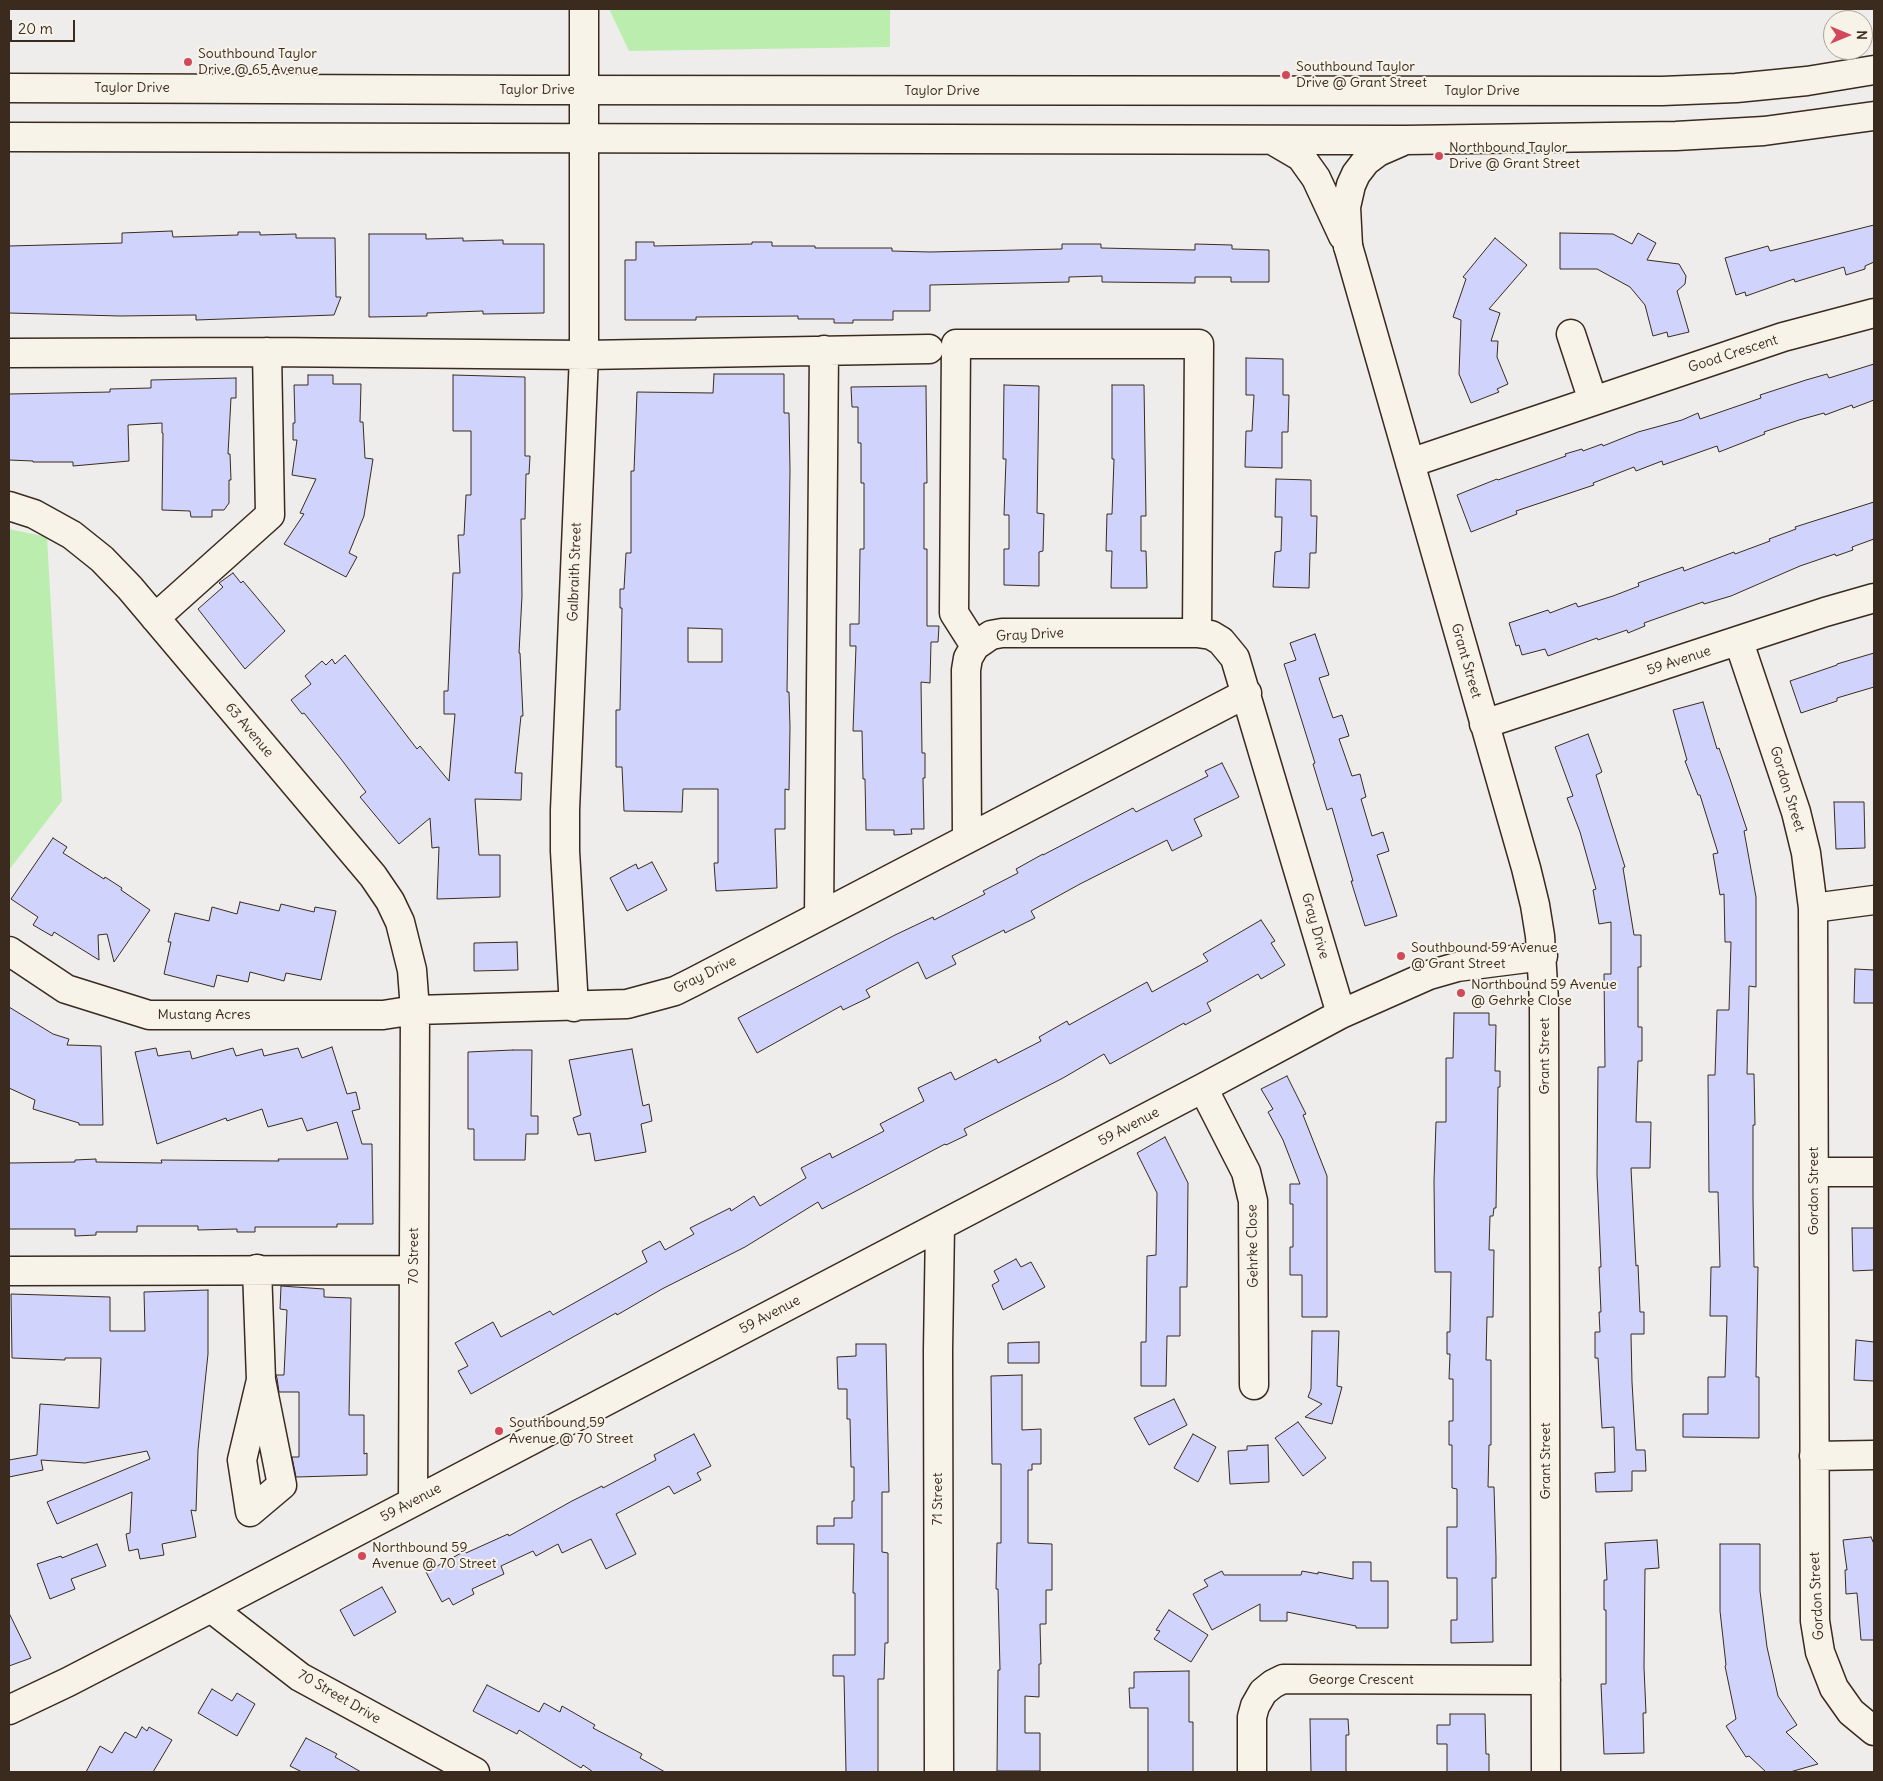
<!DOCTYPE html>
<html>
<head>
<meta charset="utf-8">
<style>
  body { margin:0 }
  #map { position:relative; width:1883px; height:1781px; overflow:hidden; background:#efedec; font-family:Delius,sans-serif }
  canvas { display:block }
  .frame { position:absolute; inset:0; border:10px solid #3b2a1e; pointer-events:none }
  .north { position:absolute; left:1823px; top:10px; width:50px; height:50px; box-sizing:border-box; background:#f7f3e8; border:1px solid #aca397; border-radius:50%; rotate:90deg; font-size:14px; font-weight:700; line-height:20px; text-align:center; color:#3b2a1e }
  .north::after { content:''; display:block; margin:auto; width:18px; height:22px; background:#d1495b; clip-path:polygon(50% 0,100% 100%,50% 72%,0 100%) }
  .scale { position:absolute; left:10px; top:20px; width:65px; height:22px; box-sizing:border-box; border:2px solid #3b2a1e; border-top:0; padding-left:6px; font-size:15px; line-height:18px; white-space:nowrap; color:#3b2a1e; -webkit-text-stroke:4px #f7f3e8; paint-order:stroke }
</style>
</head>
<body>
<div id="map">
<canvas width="1883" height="1781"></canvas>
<div class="frame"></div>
<div class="north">N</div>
<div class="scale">20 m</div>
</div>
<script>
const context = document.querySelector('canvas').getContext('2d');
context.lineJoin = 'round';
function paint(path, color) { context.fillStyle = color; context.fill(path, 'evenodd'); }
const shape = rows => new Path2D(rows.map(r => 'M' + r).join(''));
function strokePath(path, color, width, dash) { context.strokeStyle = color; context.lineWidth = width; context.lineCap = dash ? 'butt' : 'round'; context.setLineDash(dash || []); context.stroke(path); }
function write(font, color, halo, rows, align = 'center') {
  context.font = font + ' Delius,sans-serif'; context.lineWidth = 4; context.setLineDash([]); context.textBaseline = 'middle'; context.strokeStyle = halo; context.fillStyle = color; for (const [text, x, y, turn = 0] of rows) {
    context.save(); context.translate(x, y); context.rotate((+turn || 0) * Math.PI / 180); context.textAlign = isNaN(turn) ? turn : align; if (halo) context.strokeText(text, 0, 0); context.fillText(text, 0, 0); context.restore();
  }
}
paint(shape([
  [609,9,890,9,890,47,629,51],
  [9,529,47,537,62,801,9,870]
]), '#bbeeae');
const building = shape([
  [1874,225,1874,262,1865,266,1865,269,1846,275,1844,267,1795,282,1794,279,1746,296,1745,292,1736,295,1725,258,1768,246,1770,251,1874,225],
  [172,231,173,237,238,235,238,232,260,232,260,235,296,234,296,238,335,238,336,297,341,297,334,315,196,320,196,315,120,316,9,313,9,246,122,243,122,233,172,231],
  [1560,233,1613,234,1632,244,1638,233,1656,243,1647,260,1679,264,1686,276,1685,284,1677,291,1689,332,1668,337,1667,332,1653,336,1645,305,1630,287,1597,269,1560,269,1560,233],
  [369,234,426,234,426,239,463,238,463,241,503,240,503,244,544,244,544,313,483,314,483,311,427,313,427,316,369,317,369,234],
  [1495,238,1527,265,1489,309,1500,313,1491,341,1498,341,1497,357,1508,384,1497,389,1499,392,1471,403,1459,374,1461,320,1453,317,1466,279,1463,277,1495,238],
  [636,242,654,242,654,246,752,244,752,242,772,242,772,246,815,246,815,248,892,248,892,251,930,252,1062,249,1062,244,1101,244,1101,248,1195,250,1195,244,1232,245,1232,249,1269,250,1269,282,1231,282,1231,277,1195,277,1195,283,1102,282,1102,276,1069,277,1069,282,930,285,930,311,893,311,893,320,853,320,853,323,834,323,834,319,798,319,798,316,696,317,696,320,625,320,625,260,636,260,636,242],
  [1246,358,1283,359,1283,395,1289,395,1288,432,1282,432,1282,468,1245,467,1246,431,1252,431,1254,395,1246,395,1246,358],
  [1874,364,1874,400,1853,408,1852,405,1825,415,1824,413,1799,420,1764,432,1765,434,1719,452,1717,446,1663,465,1662,461,1636,471,1634,467,1593,483,1594,485,1516,511,1517,514,1471,532,1457,495,1497,479,1498,480,1566,456,1565,454,1582,449,1583,451,1602,444,1603,446,1638,432,1682,420,1698,413,1700,419,1761,398,1760,395,1806,380,1827,374,1829,378,1874,364],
  [714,374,784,374,784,413,789,413,790,470,787,692,789,692,790,727,789,790,785,789,785,829,775,829,777,888,716,891,714,863,718,863,718,789,683,789,682,812,624,811,622,767,616,767,616,710,620,710,622,608,620,608,620,589,624,589,626,553,631,553,631,471,634,471,637,392,713,393,714,374],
  [688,628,722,629,722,662,688,662,688,628],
  [308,375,333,375,333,384,361,384,360,422,363,422,365,458,373,459,364,516,349,553,357,557,346,577,284,544,304,514,300,513,316,479,292,475,297,440,293,440,293,423,295,423,294,385,308,385,308,375],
  [453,375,525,377,525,456,530,456,529,474,526,474,525,519,521,519,522,596,519,653,520,653,523,716,521,716,515,773,522,773,521,800,475,799,479,855,500,855,500,897,437,899,439,847,432,848,430,818,399,844,360,797,366,792,341,759,304,713,302,714,291,700,311,684,305,676,322,661,326,665,332,659,335,664,345,655,417,749,420,746,449,781,455,714,444,714,444,691,448,691,453,573,460,573,458,535,464,535,466,495,471,495,471,431,453,431,453,375],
  [236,378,236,398,231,398,228,454,230,454,231,480,229,480,229,503,224,510,212,510,212,517,191,517,190,511,162,510,163,433,162,433,162,423,128,425,129,461,73,466,73,462,33,462,33,461,9,460,9,394,110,392,110,389,151,388,151,380,236,378],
  [1004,385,1039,386,1037,513,1044,514,1043,551,1039,552,1039,586,1004,585,1004,549,1009,549,1009,515,1004,515,1006,459,1003,459,1004,385],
  [1112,385,1144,385,1146,516,1141,516,1141,551,1146,551,1147,588,1111,588,1112,551,1106,551,1107,514,1112,514,1114,459,1112,459,1112,385],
  [926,386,927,483,924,483,924,549,927,549,927,626,939,626,938,642,931,642,930,683,921,682,922,753,925,753,925,778,923,778,924,829,911,829,912,834,894,835,894,830,866,830,865,779,863,779,862,731,853,731,856,646,850,646,850,624,859,624,860,549,864,549,864,483,861,483,861,443,858,443,858,407,852,407,851,387,926,386],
  [1276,479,1311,480,1311,516,1317,516,1316,553,1310,553,1309,588,1273,587,1275,552,1281,551,1282,517,1275,517,1276,479],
  [1874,502,1874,539,1852,547,1853,550,1836,556,1835,554,1800,566,1731,596,1704,604,1703,602,1644,623,1645,626,1628,633,1627,630,1598,640,1597,638,1548,656,1545,649,1522,655,1519,645,1516,646,1509,623,1548,610,1550,613,1576,603,1578,607,1613,596,1639,586,1638,583,1666,573,1683,567,1684,571,1734,552,1735,554,1770,541,1769,539,1796,529,1795,527,1874,502],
  [233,573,241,583,243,581,285,631,245,669,198,609,223,587,219,583,233,573],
  [1315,634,1329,675,1319,678,1333,718,1342,715,1349,736,1339,739,1352,776,1360,774,1366,797,1361,799,1372,836,1383,832,1389,851,1377,855,1397,916,1365,926,1351,881,1353,881,1332,808,1327,810,1313,764,1315,763,1284,664,1296,660,1290,643,1315,634],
  [1874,653,1874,687,1837,698,1837,701,1801,713,1790,681,1837,665,1837,664,1874,653],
  [1703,702,1717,749,1719,748,1730,779,1747,830,1744,831,1756,897,1756,987,1749,986,1747,1074,1754,1074,1755,1125,1753,1125,1753,1198,1754,1267,1758,1267,1756,1377,1759,1377,1759,1438,1683,1437,1683,1414,1708,1414,1708,1377,1725,1377,1727,1316,1710,1316,1711,1267,1720,1267,1718,1192,1709,1192,1708,1075,1715,1075,1717,1010,1729,1010,1731,942,1725,942,1724,894,1720,895,1713,854,1718,853,1700,795,1698,795,1685,761,1687,760,1673,710,1703,702],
  [1588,734,1602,772,1596,775,1625,867,1623,868,1634,935,1641,935,1641,967,1638,967,1638,1027,1642,1027,1642,1061,1638,1061,1636,1122,1651,1122,1650,1168,1631,1168,1636,1266,1638,1265,1640,1312,1644,1312,1644,1334,1631,1334,1632,1382,1636,1450,1645,1450,1646,1471,1632,1471,1632,1491,1596,1492,1595,1473,1615,1472,1614,1427,1602,1428,1598,1358,1595,1358,1595,1332,1600,1332,1599,1312,1601,1312,1599,1267,1601,1267,1597,1174,1598,1067,1605,1067,1604,974,1611,974,1611,922,1599,924,1593,890,1596,889,1580,832,1567,798,1573,796,1555,747,1588,734],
  [1222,763,1239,797,1194,819,1202,836,1172,851,1167,840,1080,884,1031,911,1035,918,1005,933,1004,930,952,956,956,964,926,979,918,962,866,990,870,997,843,1010,841,1006,757,1053,738,1018,895,935,933,917,934,920,985,894,983,891,1018,873,1016,869,1043,854,1043,855,1133,808,1136,812,1208,776,1205,771,1222,763],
  [1834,802,1864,802,1865,848,1836,849,1834,802],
  [53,838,67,847,63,853,104,879,105,877,122,888,121,890,150,910,114,962,107,934,98,935,99,960,54,932,52,936,33,925,38,917,11,899,53,838],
  [652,862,667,890,627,911,610,878,636,864,638,869,652,862],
  [240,902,279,911,281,904,314,912,315,907,336,911,321,980,286,973,284,981,250,972,248,982,217,975,214,987,164,974,171,942,168,942,175,913,209,921,212,907,237,914,240,902],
  [1261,920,1275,941,1271,943,1285,965,1261,979,1258,974,1207,1003,1211,1011,1185,1025,1184,1023,1110,1064,1104,1054,1063,1078,964,1129,967,1135,946,1145,945,1144,822,1209,818,1202,745,1247,662,1289,617,1315,616,1313,471,1394,458,1371,468,1366,455,1343,493,1322,501,1337,550,1311,553,1315,647,1262,642,1251,660,1241,665,1250,694,1234,690,1228,730,1208,731,1211,754,1196,760,1206,806,1178,801,1168,830,1153,832,1158,884,1131,880,1124,924,1101,918,1088,951,1072,955,1080,996,1059,998,1063,1041,1041,1039,1037,1067,1021,1069,1025,1147,982,1152,992,1208,961,1203,954,1261,920],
  [517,942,518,970,474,971,474,943,517,942],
  [1855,969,1874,970,1874,1003,1854,1003,1855,969],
  [9,1007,53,1034,69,1039,67,1045,101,1046,103,1125,79,1125,79,1123,33,1109,35,1100,9,1088,9,1007],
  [1454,1013,1489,1013,1489,1025,1496,1025,1495,1071,1500,1071,1500,1087,1498,1087,1496,1208,1494,1208,1493,1216,1490,1216,1489,1250,1494,1250,1493,1317,1487,1317,1486,1360,1491,1360,1491,1445,1489,1445,1488,1487,1494,1487,1496,1557,1496,1578,1492,1578,1493,1642,1451,1643,1451,1620,1457,1620,1457,1578,1447,1578,1447,1527,1457,1527,1457,1489,1452,1488,1452,1445,1449,1445,1449,1421,1453,1421,1453,1379,1449,1379,1450,1354,1447,1354,1447,1332,1450,1332,1451,1272,1435,1272,1434,1181,1436,1122,1446,1122,1446,1058,1453,1058,1454,1013],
  [332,1047,347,1094,356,1092,360,1109,352,1111,362,1144,372,1144,373,1224,337,1224,337,1227,255,1227,255,1232,237,1232,237,1229,198,1230,198,1226,137,1226,137,1232,96,1232,96,1235,75,1236,75,1229,9,1229,9,1163,75,1162,75,1160,96,1159,96,1162,162,1163,161,1160,279,1161,278,1159,348,1159,337,1122,307,1131,302,1118,268,1127,262,1109,227,1121,226,1118,157,1144,135,1052,156,1048,158,1056,190,1051,192,1059,233,1048,236,1056,262,1049,264,1056,298,1048,302,1058,332,1047],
  [632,1049,643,1106,649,1104,652,1121,641,1124,646,1152,595,1161,590,1133,578,1135,573,1118,581,1115,569,1060,632,1049],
  [513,1050,532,1050,531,1116,538,1116,538,1134,526,1134,525,1160,474,1160,474,1129,468,1129,468,1052,513,1050],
  [1287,1076,1306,1114,1303,1115,1327,1176,1327,1317,1302,1317,1302,1275,1290,1275,1290,1247,1293,1247,1293,1204,1290,1204,1290,1184,1300,1184,1283,1140,1268,1112,1273,1109,1261,1089,1287,1076],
  [1165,1137,1188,1183,1187,1287,1180,1287,1180,1336,1167,1336,1166,1386,1141,1386,1141,1342,1146,1342,1147,1256,1156,1255,1157,1193,1137,1153,1165,1137],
  [1852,1228,1874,1228,1874,1270,1853,1271,1852,1228],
  [1016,1259,1021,1267,1031,1262,1045,1287,1003,1310,992,1285,999,1281,994,1271,1016,1259],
  [281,1286,324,1289,324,1297,351,1298,349,1415,364,1415,364,1454,367,1453,367,1475,296,1477,292,1457,299,1457,299,1392,279,1392,277,1378,276,1375,284,1375,287,1310,280,1309,281,1286],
  [208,1290,208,1354,198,1450,196,1511,191,1510,196,1537,162,1544,164,1555,140,1559,138,1549,129,1551,126,1534,130,1533,132,1492,57,1524,47,1502,150,1459,147,1451,85,1463,41,1460,43,1470,9,1477,9,1460,37,1455,40,1404,99,1408,101,1358,65,1358,65,1360,12,1358,11,1294,110,1297,110,1331,145,1331,144,1292,208,1290],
  [1312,1331,1339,1331,1337,1386,1342,1387,1332,1424,1305,1417,1322,1404,1308,1397,1311,1389,1312,1331],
  [1856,1340,1874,1342,1874,1381,1854,1380,1856,1340],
  [1039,1342,1039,1363,1008,1363,1008,1343,1039,1342],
  [856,1344,886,1344,889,1492,882,1492,882,1552,888,1553,888,1643,885,1643,884,1679,878,1679,878,1772,846,1772,844,1676,833,1676,833,1655,855,1655,855,1593,853,1593,854,1544,817,1544,817,1526,834,1526,834,1518,852,1518,852,1501,854,1501,854,1467,851,1467,850,1419,847,1419,847,1389,838,1389,837,1357,856,1356,856,1344],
  [1022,1375,1022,1430,1041,1429,1041,1464,1032,1464,1032,1470,1028,1470,1028,1543,1052,1544,1052,1590,1046,1590,1046,1624,1040,1624,1041,1664,1039,1664,1039,1697,1025,1696,1025,1733,1040,1733,1040,1771,997,1771,998,1670,1000,1670,998,1589,996,1589,997,1543,1001,1543,1001,1464,992,1464,991,1376,1022,1375],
  [1174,1399,1187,1425,1149,1445,1134,1418,1174,1399],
  [1298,1422,1326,1458,1303,1476,1275,1438,1298,1422],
  [694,1434,711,1466,697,1473,701,1480,674,1494,669,1486,616,1514,636,1554,606,1569,591,1539,562,1553,558,1544,536,1556,533,1551,501,1566,504,1574,472,1589,474,1594,453,1605,449,1598,442,1602,426,1572,465,1551,466,1553,508,1534,509,1536,572,1501,602,1486,603,1488,656,1460,654,1455,694,1434],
  [1193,1434,1216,1447,1198,1482,1174,1468,1193,1434],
  [1268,1445,1269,1482,1230,1484,1228,1451,1247,1450,1247,1446,1268,1445],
  [1871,1537,1874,1544,1874,1640,1861,1640,1857,1593,1846,1594,1845,1570,1847,1570,1843,1540,1871,1537],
  [1657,1540,1659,1568,1645,1569,1644,1667,1646,1713,1643,1713,1644,1753,1604,1754,1601,1684,1606,1684,1606,1610,1604,1610,1604,1580,1607,1580,1605,1543,1657,1540],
  [97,1544,106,1566,71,1579,75,1589,50,1599,37,1564,61,1556,62,1558,97,1544],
  [1720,1544,1760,1544,1760,1591,1767,1647,1778,1696,1797,1725,1786,1732,1818,1764,1790,1772,1766,1772,1749,1756,1746,1757,1726,1726,1736,1719,1725,1666,1726,1665,1720,1611,1720,1544],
  [1353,1562,1371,1562,1371,1581,1388,1581,1388,1628,1356,1628,1356,1626,1287,1612,1287,1621,1260,1621,1260,1604,1212,1630,1193,1594,1208,1586,1204,1580,1222,1571,1224,1575,1301,1575,1302,1571,1318,1574,1318,1572,1353,1579,1353,1562],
  [382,1587,396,1612,354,1636,340,1610,382,1587],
  [1169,1610,1208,1635,1191,1662,1154,1639,1160,1631,1156,1630,1169,1610],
  [9,1613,31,1658,9,1666,9,1613],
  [1189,1671,1189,1722,1193,1722,1193,1772,1148,1772,1148,1708,1130,1708,1129,1688,1134,1688,1134,1672,1189,1671],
  [487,1685,539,1712,544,1703,560,1712,562,1706,595,1725,593,1728,642,1754,640,1758,665,1772,593,1772,583,1765,581,1768,519,1730,517,1734,473,1711,487,1685],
  [212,1689,232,1701,237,1693,255,1704,237,1736,198,1713,212,1689],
  [1450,1714,1485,1714,1486,1754,1489,1754,1489,1772,1447,1772,1447,1744,1437,1744,1437,1725,1450,1725,1450,1714],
  [1310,1719,1348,1719,1349,1735,1346,1735,1346,1772,1311,1772,1310,1719],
  [142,1727,147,1731,149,1727,172,1740,153,1772,86,1772,100,1746,112,1753,125,1732,136,1738,142,1727],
  [306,1738,337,1754,335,1757,361,1772,302,1772,290,1766,306,1738]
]);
paint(building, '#d0d3fb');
strokePath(building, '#3b2a1e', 1);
const minor = shape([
  [1348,246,1526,868,1535,905,1540,936,1544,1001,1546,1772],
  [1571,334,1593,401],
  [9,353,267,352,584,355,929,349],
  [1410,463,1783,337,1874,313],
  [9,506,34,514,72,535,102,559,130,588,373,876,390,901,400,922,412,970,415,1010,413,1502],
  [155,618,270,515,267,352],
  [1739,642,1796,812,1806,853,1813,908,1815,1621,1820,1652,1834,1688,1851,1712,1874,1731],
  [975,646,954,613,956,344,1199,344,1197,633],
  [1484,724,1825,612,1874,598],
  [967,838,966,670,968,658,975,646,991,635,1002,633,1197,633,1211,635,1221,641,1235,658,1341,1014],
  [1813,908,1874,900],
  [819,915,824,350],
  [9,951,66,989,149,1015,383,1015,415,1010,627,1004,675,991,693,982,1247,693],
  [574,1007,565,851,565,810,584,355,584,9],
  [1203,1088,1246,1172,1253,1201,1254,1385],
  [1814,1172,1874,1172],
  [257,1269,261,1380,282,1485,250,1512,242,1460,261,1380],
  [9,1271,414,1270],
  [1814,1456,1874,1455],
  [211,1608,300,1677,475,1772],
  [9,1710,68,1682,211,1608,1203,1088,1341,1014,1429,975,1457,967,1543,956],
  [939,1772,938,1350,940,1226],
  [1252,1772,1252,1717,1255,1706,1263,1692,1273,1684,1283,1679,1546,1680]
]);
const major = shape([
  [9,88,532,90,1662,91,1736,88,1807,81,1874,70],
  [9,137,1406,140,1676,136,1764,131,1874,116],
  [1272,140,1301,157,1316,178,1343,236],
  [1348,246,1346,207,1351,185,1356,174,1366,161,1378,152,1401,142]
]);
strokePath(minor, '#3b2a1e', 31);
strokePath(major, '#3b2a1e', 31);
strokePath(minor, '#f7f3e8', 28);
strokePath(major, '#f7f3e8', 28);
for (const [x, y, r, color] of [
  [188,62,5,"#d1495b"],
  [1286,75,5,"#d1495b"],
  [1439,156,5,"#d1495b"],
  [1401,956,5,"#d1495b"],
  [1461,993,5,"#d1495b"],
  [499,1431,5,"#d1495b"],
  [362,1556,5,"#d1495b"]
]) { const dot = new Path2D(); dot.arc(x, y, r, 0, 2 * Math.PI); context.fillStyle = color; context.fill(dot); strokePath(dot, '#f7f3e8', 2); }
write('14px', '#3b2a1e', '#f7f3e8', [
  ["Southbound Taylor",198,54],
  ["Drive @ 65 Avenue",198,70],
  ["Southbound Taylor",1296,67],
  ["Drive @ Grant Street",1296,83],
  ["Northbound Taylor",1449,148],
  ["Drive @ Grant Street",1449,164],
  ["Southbound 59 Avenue",1411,948],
  ["@ Grant Street",1411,964],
  ["Northbound 59 Avenue",1471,985],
  ["@ Gehrke Close",1471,1001],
  ["Southbound 59",509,1423],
  ["Avenue @ 70 Street",509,1439],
  ["Northbound 59",372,1548],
  ["Avenue @ 70 Street",372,1564]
], 'left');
write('14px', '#3b2a1e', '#f7f3e8', [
  ["Taylor Drive",132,88],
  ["Taylor Drive",537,90],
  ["Taylor Drive",942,91],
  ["Taylor Drive",1482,91],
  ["Good Crescent",1733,354,-18],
  ["Galbraith Street",575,572,-88],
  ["Gray Drive",1030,635,-3],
  ["Grant Street",1466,661,74],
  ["59 Avenue",1679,661,-18],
  ["63 Avenue",249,730,50],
  ["Gordon Street",1787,789,73],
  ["Gray Drive",1315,926,74],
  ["Gray Drive",705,975,-26],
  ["Mustang Acres",204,1015],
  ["Grant Street",1545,1056,-90],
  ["59 Avenue",1129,1127,-28],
  ["Gordon Street",1814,1191,-90],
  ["Gehrke Close",1253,1246,-91],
  ["70 Street",414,1256,-90],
  ["59 Avenue",770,1315,-28],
  ["Grant Street",1546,1461,-90],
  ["71 Street",938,1499,-90],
  ["59 Avenue",411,1503,-28],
  ["Gordon Street",1817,1596,-93],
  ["George Crescent",1361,1680],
  ["70 Street Drive",339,1697,30]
]);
</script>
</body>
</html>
